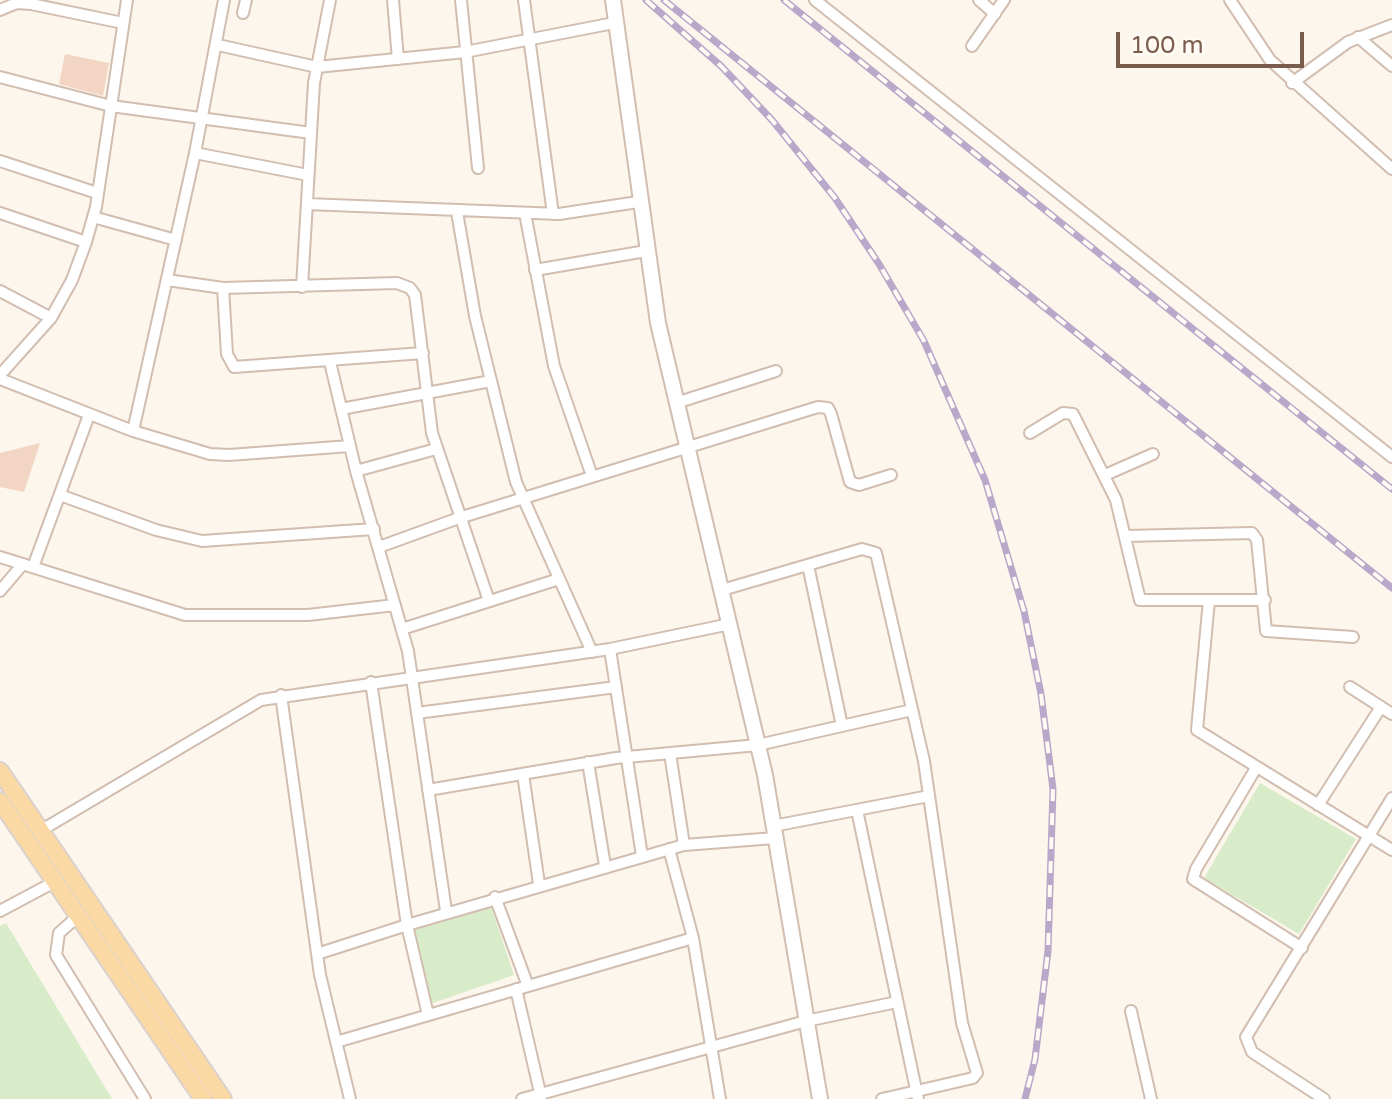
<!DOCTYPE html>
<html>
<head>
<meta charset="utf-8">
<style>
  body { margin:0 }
  #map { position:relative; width:1392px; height:1099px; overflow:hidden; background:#fdf6ec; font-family:"Varela Round",sans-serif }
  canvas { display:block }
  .scale { position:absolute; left:1116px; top:32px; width:188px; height:36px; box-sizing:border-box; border:4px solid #7a5c4d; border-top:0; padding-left:10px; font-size:24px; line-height:28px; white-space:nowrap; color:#7a5c4d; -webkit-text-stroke:6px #fffaf3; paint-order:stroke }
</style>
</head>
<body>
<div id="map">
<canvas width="1392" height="1099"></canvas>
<div class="scale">100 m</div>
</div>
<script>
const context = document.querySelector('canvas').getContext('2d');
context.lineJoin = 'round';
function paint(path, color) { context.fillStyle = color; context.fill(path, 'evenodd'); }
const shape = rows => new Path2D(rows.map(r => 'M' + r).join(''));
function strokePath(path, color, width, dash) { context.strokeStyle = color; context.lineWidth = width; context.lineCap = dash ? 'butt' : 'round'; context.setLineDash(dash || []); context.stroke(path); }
paint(shape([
  [1260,783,1356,839,1299,934,1204,878],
  [491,906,514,975,430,1004,411,925],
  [6,923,112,1099,0,1099,0,926]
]), '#d8ecc9');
paint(shape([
  [65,54,109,63,103,96,59,84],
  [40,443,24,492,0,487,0,453]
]), '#f3d5c3');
const minor = shape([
  [393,0,398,59],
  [461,0,478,168],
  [524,0,553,214],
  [815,0,1392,457],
  [979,0,995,14],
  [1230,0,1270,60,1392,169],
  [0,10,17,3,31,4,123,23],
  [243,13,246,0],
  [1358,37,1392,66],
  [218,45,317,67,465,52,614,23],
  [972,46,1004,0],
  [0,77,111,106,311,133],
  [1292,83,1348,42,1392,25],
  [195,153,308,175],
  [0,161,97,193],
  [307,204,559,214,638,202],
  [457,212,475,316,516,482,592,652],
  [0,213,86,242],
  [525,213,554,366,592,476],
  [93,217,176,240],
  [535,270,646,251],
  [167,280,223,288,397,283,410,288,415,295,432,433,489,601],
  [302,287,314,83,330,0],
  [223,288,227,354,234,367,423,353],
  [0,291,51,318],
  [330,362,356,471,408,651,446,911],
  [0,375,51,318,72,280,86,242,96,207,127,0],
  [0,379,133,431,210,454,229,455,350,446],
  [676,403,776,371],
  [341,409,491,381],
  [133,431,195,153,224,0],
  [1030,433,1063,413,1073,414,1116,500,1140,600,1265,600],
  [356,471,436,449],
  [1105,475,1153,454],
  [60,495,156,530,202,541,374,529],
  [1126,536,1252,533,1257,540,1266,631,1353,637],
  [379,547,459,518,818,407,828,408,831,414,850,482,859,485,891,475],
  [0,557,185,615,308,615,395,605],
  [808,565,842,726],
  [33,567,89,415],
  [722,590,862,549,876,553,924,761,962,1023,977,1073,973,1078,882,1099],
  [0,591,23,564],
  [1209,600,1197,730,1392,850],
  [402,629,559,579],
  [610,649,642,856],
  [1350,687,1392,714],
  [281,695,320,975,350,1099],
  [417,713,616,687],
  [670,753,684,845],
  [588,762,605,866],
  [1256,768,1196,869,1193,879,1302,948],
  [523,774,539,884],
  [428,790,616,758,758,745,912,710],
  [1318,805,1381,707],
  [857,810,918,1099],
  [773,826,929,796],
  [40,831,261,700,610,649,730,624],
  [669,849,693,938,720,1099],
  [495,897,528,986],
  [0,911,58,880],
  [77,917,59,933,56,955,145,1099],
  [317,954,407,925,371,682],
  [516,989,541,1097],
  [1131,1011,1151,1099],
  [428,1015,407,925,684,845,775,838],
  [336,1042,693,938],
  [522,1099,806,1021,897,1002],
  [1324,1099,1252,1052,1246,1037,1392,798]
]);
const tertiary = shape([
  [613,0,658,323,765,775,820,1099]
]);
const primary = shape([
  [0,771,223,1099],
  [0,801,203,1099]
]);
strokePath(minor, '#d1beb0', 14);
strokePath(tertiary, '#d1beb0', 18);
strokePath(primary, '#dad1cd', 20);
strokePath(minor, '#fff', 10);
strokePath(tertiary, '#fff', 14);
strokePath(primary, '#fbd9a5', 16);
const rail = shape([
  [646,0,721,66,772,120,835,198,879,264,924,341,985,480,1024,611,1041,694,1053,789,1048,951,1035,1059,1025,1099],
  [664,0,1392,588],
  [784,0,1392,489]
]);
strokePath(rail, '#b9a8c9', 7);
strokePath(rail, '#fffaf3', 4, [12]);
</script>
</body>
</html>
